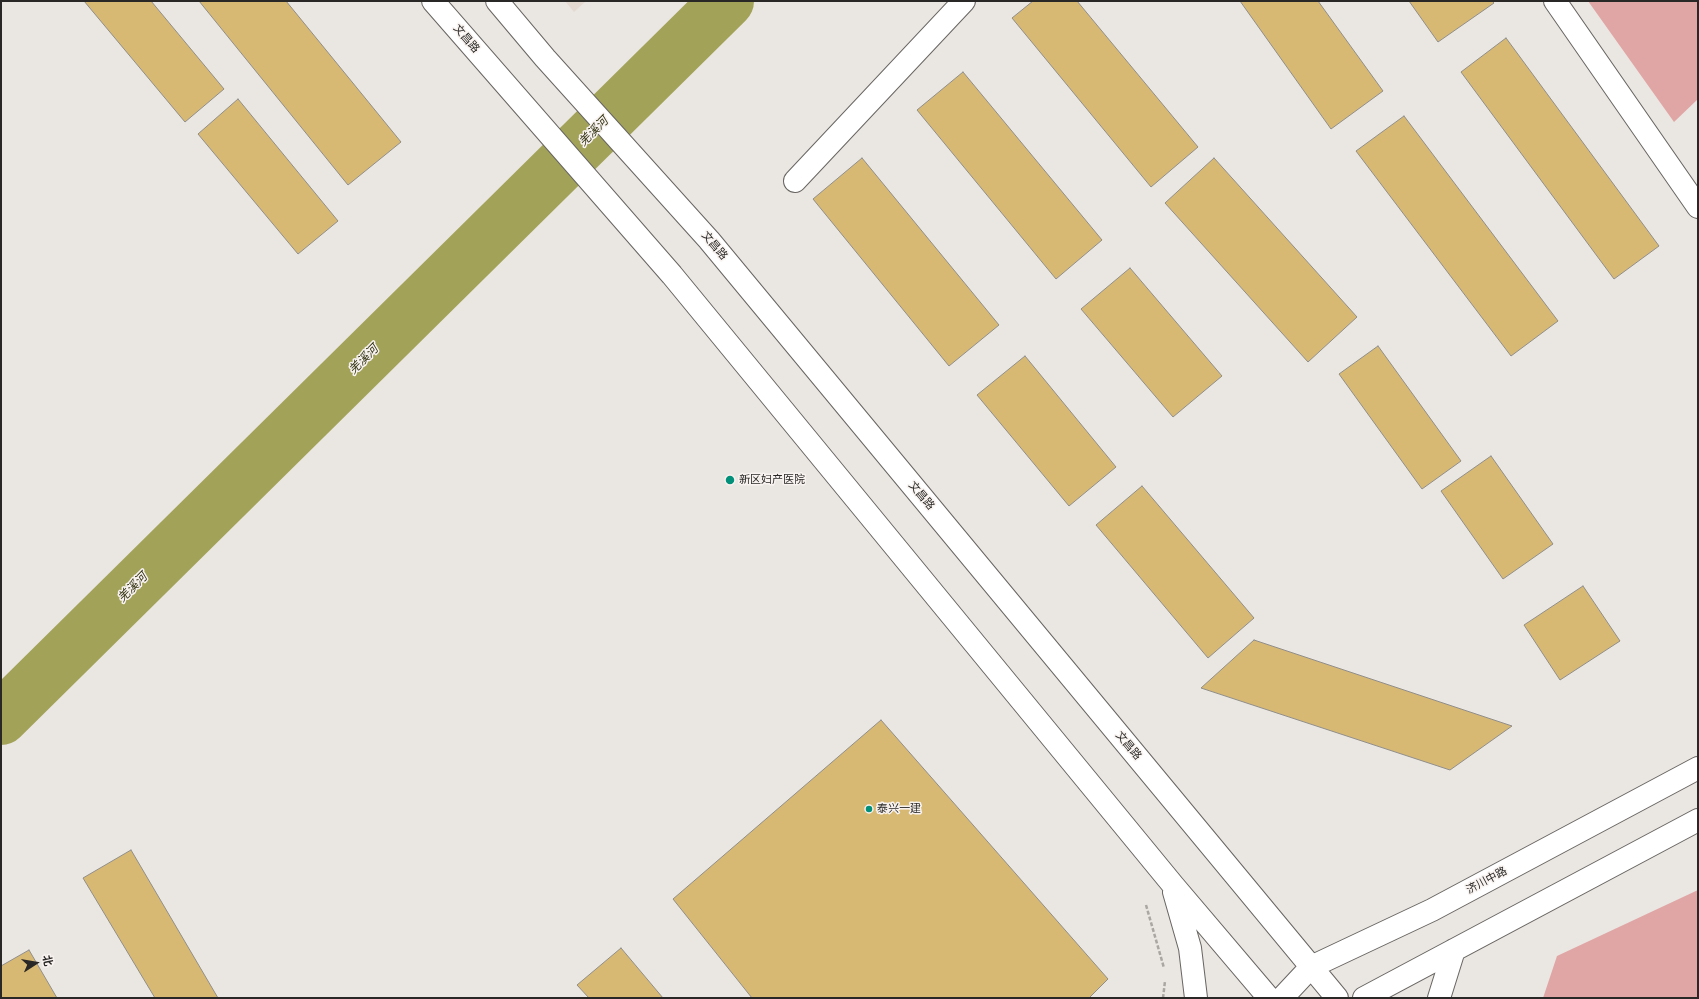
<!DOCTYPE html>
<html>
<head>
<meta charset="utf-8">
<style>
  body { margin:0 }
  #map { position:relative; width:1699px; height:999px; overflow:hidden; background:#eae6e2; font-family:Poppins,"Noto Sans SC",sans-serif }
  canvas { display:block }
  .frame { position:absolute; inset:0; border:2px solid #292826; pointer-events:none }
  .north { position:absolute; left:16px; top:943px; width:40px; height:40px; -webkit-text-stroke:3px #f8f3f0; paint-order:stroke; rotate:78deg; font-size:11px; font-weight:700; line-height:16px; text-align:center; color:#292826 }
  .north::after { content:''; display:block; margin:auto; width:14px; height:18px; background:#292826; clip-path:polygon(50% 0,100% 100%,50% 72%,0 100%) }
</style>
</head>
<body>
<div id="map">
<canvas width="1699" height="999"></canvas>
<div class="frame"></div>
<div class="north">北</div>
</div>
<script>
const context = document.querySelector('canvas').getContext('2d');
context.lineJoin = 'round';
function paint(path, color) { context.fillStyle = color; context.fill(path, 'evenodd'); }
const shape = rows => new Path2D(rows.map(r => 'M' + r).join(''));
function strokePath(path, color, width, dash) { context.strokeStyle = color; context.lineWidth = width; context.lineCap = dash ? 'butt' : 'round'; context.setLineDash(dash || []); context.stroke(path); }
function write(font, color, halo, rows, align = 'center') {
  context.font = font + ' Poppins,"Noto Sans SC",sans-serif'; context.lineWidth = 3; context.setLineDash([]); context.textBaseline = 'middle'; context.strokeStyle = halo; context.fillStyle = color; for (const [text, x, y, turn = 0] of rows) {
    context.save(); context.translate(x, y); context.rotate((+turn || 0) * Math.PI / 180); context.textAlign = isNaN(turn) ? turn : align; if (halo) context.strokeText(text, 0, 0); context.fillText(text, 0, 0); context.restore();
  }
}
paint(shape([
  [565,1,586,1,574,12]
]), '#e5dad2');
paint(shape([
  [1588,1,1698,1,1698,99,1674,122],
  [1698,890,1698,998,1543,998,1557,956]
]), '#e0a6a5');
strokePath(shape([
  [1,718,727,1]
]), '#a2a359', 54);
const building = shape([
  [84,1,151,1,224,89,185,122,84,1],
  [199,1,286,1,401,142,348,185,199,1],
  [1033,1,1077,1,1198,147,1151,187,1012,18,1033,1],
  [1240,1,1318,1,1383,91,1331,129,1240,1],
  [1409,1,1492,1,1494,3,1438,42,1409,1],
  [1506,38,1659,246,1614,279,1461,72,1506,38],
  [963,72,1102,240,1056,279,917,110,963,72],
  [238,99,338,221,298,254,198,134,238,99],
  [1404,116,1558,321,1511,356,1356,151,1404,116],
  [862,158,999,325,949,366,813,199,862,158],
  [1214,158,1357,317,1308,362,1165,203,1214,158],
  [1130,268,1222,376,1173,417,1081,309,1130,268],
  [1378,346,1461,461,1422,489,1339,374,1378,346],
  [1025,356,1116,467,1069,506,977,395,1025,356],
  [1491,456,1553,544,1503,579,1441,491,1491,456],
  [1142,486,1254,618,1208,658,1096,525,1142,486],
  [1583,586,1620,641,1560,680,1524,625,1583,586],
  [1254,640,1512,726,1450,770,1201,688,1254,640],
  [881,720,1108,979,1089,998,752,998,673,899,881,720],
  [131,850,218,998,155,998,83,878,131,850],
  [621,948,663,998,589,998,577,985,621,948],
  [29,950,57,998,1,998,1,966,29,950]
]);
paint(building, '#d8b973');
strokePath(building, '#908e8a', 1);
const street = shape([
  [1555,1,1698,207],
  [795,181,964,1]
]);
const secondary = shape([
  [433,1,672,275,1173,885,1269,998],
  [497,1,545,58,709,240,1337,998],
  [1174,892,1190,948,1196,998],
  [1282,998,1311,967,1432,910,1698,768],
  [1364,998,1698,820],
  [1439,998,1454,950]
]);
strokePath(street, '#686562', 24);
strokePath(secondary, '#686562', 24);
strokePath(shape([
  [1146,905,1164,968],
  [1163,998,1165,981]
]), '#aaa7a3', 2.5, [4, 2]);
strokePath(street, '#fff', 22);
strokePath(secondary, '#fff', 22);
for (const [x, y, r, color] of [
  [730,480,5,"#03907a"],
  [869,809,4,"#03907a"]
]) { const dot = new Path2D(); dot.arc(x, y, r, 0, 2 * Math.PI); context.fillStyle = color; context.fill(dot); strokePath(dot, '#f8f3f0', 1.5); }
write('11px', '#292826', '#f8f3f0', [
  ["文昌路",466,39,49],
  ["文昌路",714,246,50],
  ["文昌路",921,496,50],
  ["文昌路",1128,746,50],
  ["济川中路",1487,881,-28]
]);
write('11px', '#292826', '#f8f3f0', [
  ["新区妇产医院",739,480],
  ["泰兴一建",877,809]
], 'left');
write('italic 12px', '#333312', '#f8f3f0', [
  ["羌溪河",594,132,-45],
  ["羌溪河",364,360,-45],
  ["羌溪河",133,588,-45]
]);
</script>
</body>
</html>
